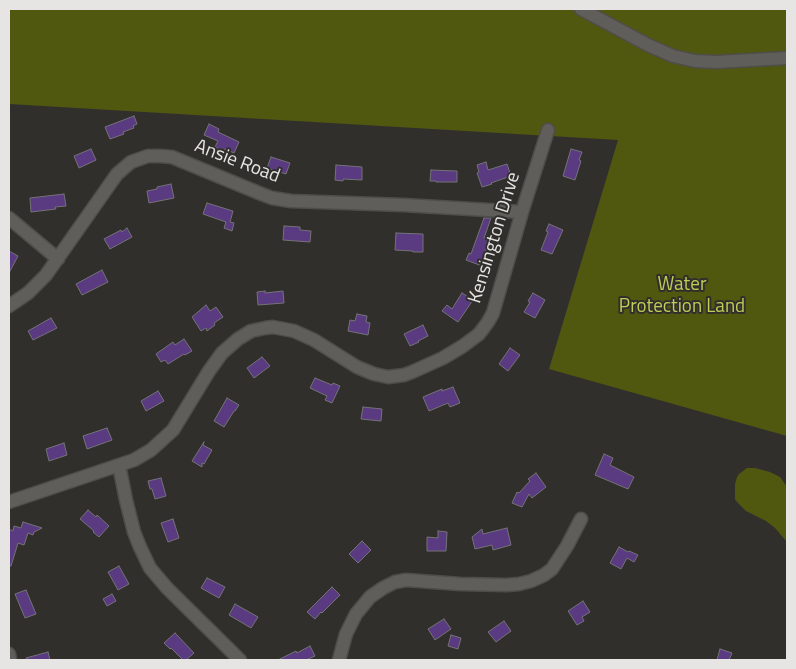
<!DOCTYPE html>
<html>
<head>
<meta charset="utf-8">
<style>
  body { margin:0 }
  #map { position:relative; width:796px; height:669px; overflow:hidden; background:#312f2c; font-family:"Titillium Web",sans-serif }
  canvas { display:block }
  .frame { position:absolute; inset:0; border:10px solid #e6e5e3; pointer-events:none }
</style>
</head>
<body>
<div id="map">
<canvas width="796" height="669"></canvas>
<div class="frame"></div>
</div>
<script>
const context = document.querySelector('canvas').getContext('2d');
context.lineJoin = 'round';
function paint(path, color) { context.fillStyle = color; context.fill(path, 'evenodd'); }
const shape = rows => new Path2D(rows.map(r => 'M' + r).join(''));
function strokePath(path, color, width, dash) { context.strokeStyle = color; context.lineWidth = width; context.lineCap = dash ? 'butt' : 'round'; context.setLineDash(dash || []); context.stroke(path); }
function write(font, color, halo, rows, align = 'center') {
  context.font = font + ' "Titillium Web",sans-serif'; context.lineWidth = 4; context.setLineDash([]); context.textBaseline = 'middle'; context.strokeStyle = halo; context.fillStyle = color; for (const [text, x, y, turn = 0] of rows) {
    context.save(); context.translate(x, y); context.rotate((+turn || 0) * Math.PI / 180); context.textAlign = isNaN(turn) ? turn : align; if (halo) context.strokeText(text, 0, 0); context.fillText(text, 0, 0); context.restore();
  }
}
paint(shape([
  [9,9,787,9,787,436,549,369,618,140,9,104],
  [747,468,755,468,770,472,780,477,787,487,787,542,775,528,766,521,746,511,737,502,735,499,735,484,737,477,739,474]
]), '#505810');
const building = shape([
  [134,116,137,124,133,126,134,128,123,132,124,134,110,139,105,127,134,116],
  [209,124,219,129,218,132,239,142,234,153,225,149,224,151,215,147,218,141,204,135,209,124],
  [91,149,96,160,79,168,74,156,91,149],
  [571,149,582,152,579,160,581,161,575,180,563,176,571,149],
  [271,157,290,163,286,174,267,168,271,157],
  [486,162,488,170,507,164,511,176,491,183,492,184,482,187,477,173,479,172,477,165,486,162],
  [336,165,362,167,362,180,343,179,343,181,335,180,336,165],
  [431,170,457,171,457,182,436,182,436,181,430,181,431,170],
  [171,184,174,198,149,203,147,191,157,189,157,187,171,184],
  [64,194,66,206,55,207,56,209,31,212,30,198,64,194],
  [207,203,233,211,230,222,234,223,232,231,224,228,226,222,203,214,207,203],
  [484,218,491,218,484,238,488,240,485,250,487,251,482,266,466,260,469,253,471,254,484,218],
  [549,224,563,230,552,254,541,250,548,232,546,231,549,224],
  [284,226,300,227,300,230,311,231,310,242,283,240,284,226],
  [127,228,132,237,110,249,104,239,121,230,122,232,127,228],
  [396,233,423,234,423,252,413,252,413,251,395,250,396,233],
  [9,251,18,256,9,273,9,251],
  [102,270,108,282,82,295,76,284,102,270],
  [265,291,265,293,283,291,284,303,258,305,257,292,265,291],
  [462,293,473,300,458,322,442,311,447,305,452,309,462,293],
  [533,293,545,300,535,318,524,312,530,302,528,301,533,293],
  [206,305,210,311,216,307,223,317,214,323,215,325,207,331,206,328,201,331,192,317,206,305],
  [357,314,367,316,366,322,370,323,368,335,348,331,350,320,355,321,357,314],
  [51,318,57,328,33,340,28,331,51,318],
  [423,325,428,336,418,341,419,342,410,346,404,334,423,325],
  [184,339,192,351,185,355,184,354,168,364,165,360,161,362,156,354,173,342,175,345,184,339],
  [510,348,520,355,508,371,499,364,510,348],
  [262,357,270,366,254,378,247,368,262,357],
  [315,378,332,385,333,383,340,386,332,403,325,400,327,396,310,388,315,378],
  [453,387,460,403,450,407,448,403,429,411,423,397,442,389,442,391,453,387],
  [158,391,164,401,146,411,141,401,158,391],
  [227,398,239,405,235,411,234,411,224,427,214,421,227,398],
  [363,407,382,409,381,421,361,419,363,407],
  [107,428,112,440,87,449,83,436,107,428],
  [204,442,203,445,212,450,204,464,202,463,202,467,192,461,204,442],
  [64,443,67,455,49,461,46,449,64,443],
  [604,454,613,458,610,465,634,477,628,489,595,475,604,454],
  [536,473,546,487,532,498,529,494,522,507,512,503,517,492,519,493,530,481,528,479,536,473],
  [161,478,166,496,155,499,152,489,150,489,148,481,161,478],
  [88,510,96,517,97,515,109,526,99,537,93,532,94,531,80,519,88,510],
  [173,519,179,538,168,542,161,523,173,519],
  [23,522,42,528,34,532,33,535,28,533,24,545,18,543,11,566,9,566,9,529,13,531,14,526,21,528,23,522],
  [507,528,511,545,493,550,492,545,475,549,472,537,482,529,483,534,507,528],
  [438,531,447,532,446,551,427,551,427,537,438,538,438,531],
  [362,541,371,550,358,563,349,554,362,541],
  [619,547,628,552,629,551,638,555,634,562,627,558,621,569,610,563,619,547],
  [119,566,129,584,118,590,108,572,119,566],
  [207,578,225,587,219,598,201,588,207,578],
  [332,587,340,595,322,613,321,612,315,619,307,612,332,587],
  [26,590,36,614,25,618,15,594,26,590],
  [112,594,116,601,107,606,103,599,112,594],
  [583,601,590,612,582,617,584,621,577,625,568,611,583,601],
  [235,604,258,617,251,628,229,615,235,604],
  [444,619,451,629,435,640,428,629,444,619],
  [504,621,511,631,496,642,488,632,504,621],
  [175,633,194,653,186,660,183,660,171,648,170,649,164,643,175,633],
  [451,635,461,638,458,649,448,646,451,635],
  [310,646,315,656,306,660,278,660,296,651,297,653,310,646],
  [720,649,732,653,729,660,717,660,720,649],
  [48,652,50,660,27,660,26,658,48,652]
]);
paint(building, '#5a3a81');
strokePath(building, '#747377', 1);
const minor = shape([
  [581,9,648,45,673,56,695,61,716,62,787,58],
  [9,218,58,259],
  [9,306,28,293,46,275,117,174,131,162,148,156,160,156,172,157,259,193,272,198,291,201,403,205,522,212],
  [119,465,126,500,134,532,140,547,150,568,167,588,240,660],
  [9,502,134,460,151,450,173,430,209,371,222,353,238,339,251,331,265,328,273,327,294,331,314,340,357,367,374,374,388,377,404,375,412,372,443,358,463,346,479,334,488,322,493,313,522,212,548,130],
  [9,654,10,660],
  [339,660,346,634,356,614,370,597,383,588,395,582,406,580,460,584,507,585,519,584,531,581,544,575,552,569,567,546,581,519]
]);
strokePath(minor, '#4e4d4a', 15);
strokePath(minor, '#5f5e5a', 12);
write('19px', '#e6e5e3', '#312f2c', [
  ["Ansie Road",237,162,21],
  ["Kensington Drive",495,238,-73]
]);
write('19px', '#bfcd54', '#312f2c', [
  ["Water",682,285],
  ["Protection Land",682,307]
]);
</script>
</body>
</html>
